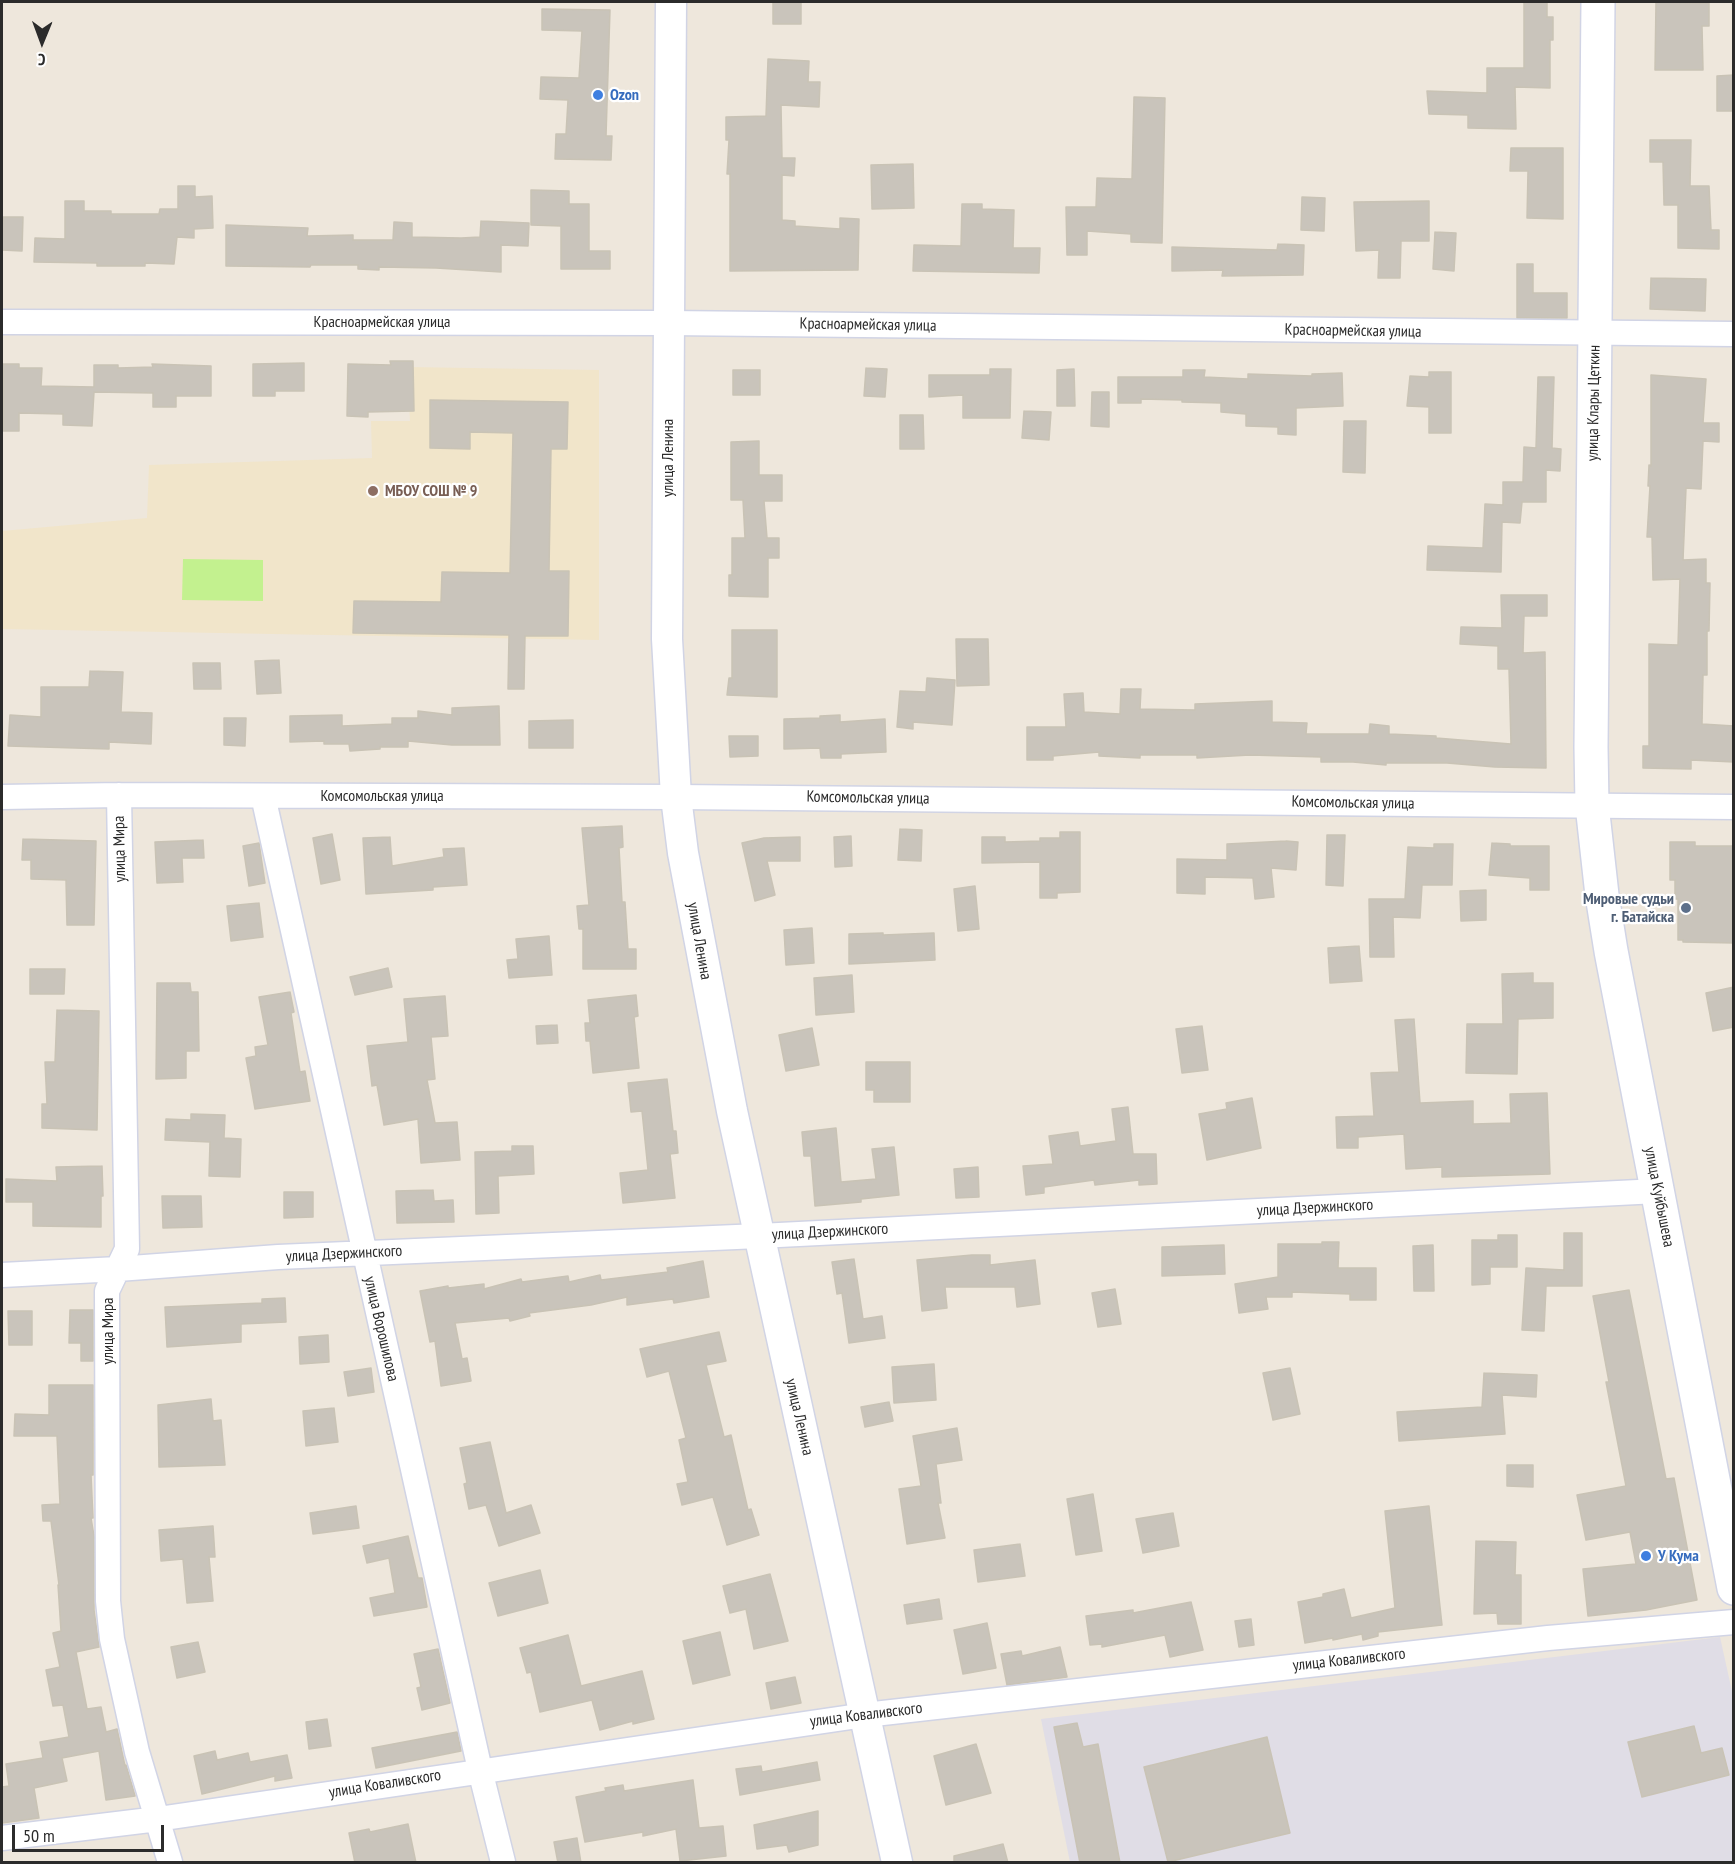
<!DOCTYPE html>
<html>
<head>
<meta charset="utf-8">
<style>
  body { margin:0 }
  #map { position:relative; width:1735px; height:1864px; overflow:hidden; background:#eee7dc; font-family:"PT Sans Narrow",sans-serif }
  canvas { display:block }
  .frame { position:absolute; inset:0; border:3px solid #2b2b2b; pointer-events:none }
  .north { position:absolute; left:12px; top:12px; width:60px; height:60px; -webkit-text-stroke:4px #fff; paint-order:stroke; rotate:181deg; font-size:16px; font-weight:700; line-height:24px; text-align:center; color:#2b2b2b }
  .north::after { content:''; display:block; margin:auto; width:21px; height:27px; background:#2b2b2b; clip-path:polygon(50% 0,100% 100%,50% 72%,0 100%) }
  .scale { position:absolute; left:12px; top:1825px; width:152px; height:27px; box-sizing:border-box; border:3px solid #2b2b2b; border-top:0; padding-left:8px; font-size:18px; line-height:21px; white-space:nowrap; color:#2b2b2b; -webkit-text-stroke:4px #fff; paint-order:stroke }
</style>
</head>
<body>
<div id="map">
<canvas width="1735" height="1864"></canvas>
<div class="frame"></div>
<div class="north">С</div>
<div class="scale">50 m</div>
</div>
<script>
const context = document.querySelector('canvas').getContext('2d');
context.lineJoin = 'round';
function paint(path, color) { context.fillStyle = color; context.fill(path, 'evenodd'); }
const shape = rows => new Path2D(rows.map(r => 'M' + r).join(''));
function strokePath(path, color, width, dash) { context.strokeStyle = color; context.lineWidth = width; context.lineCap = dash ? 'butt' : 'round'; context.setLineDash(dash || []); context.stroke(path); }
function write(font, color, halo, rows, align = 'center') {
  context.font = font + ' "PT Sans Narrow",sans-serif'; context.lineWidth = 4.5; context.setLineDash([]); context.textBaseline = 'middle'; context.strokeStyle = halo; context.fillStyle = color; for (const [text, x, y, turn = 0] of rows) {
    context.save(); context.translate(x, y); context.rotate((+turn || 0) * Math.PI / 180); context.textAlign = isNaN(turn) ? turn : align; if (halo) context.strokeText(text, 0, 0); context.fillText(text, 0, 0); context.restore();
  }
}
paint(shape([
  [1720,1637,1733,1696,1733,1862,1070,1862,1041,1719]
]), '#e0dde6');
paint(shape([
  [407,367,599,370,599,640,2,629,2,531,147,518,149,465,372,458,371,421,410,421]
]), '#f1e5ca');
paint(shape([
  [183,559,263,560,263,601,182,600]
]), '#c3f18f');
const building = shape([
  [773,2,801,2,801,24,773,24,773,2],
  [1524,2,1547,2,1547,17,1553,17,1553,40,1550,40,1550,88,1515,87,1516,129,1468,128,1468,115,1429,114,1427,91,1487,93,1487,68,1524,68,1524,2],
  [1656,2,1709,3,1709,26,1702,26,1703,70,1655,70,1656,2],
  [542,9,610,10,606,136,612,136,611,160,555,159,556,134,566,134,568,100,540,99,541,77,579,78,582,31,542,30,542,9],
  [768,59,809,61,808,82,820,82,819,107,781,105,782,158,795,158,794,176,782,175,782,220,795,221,795,226,840,229,840,218,859,219,858,270,730,271,730,174,727,174,729,140,726,140,726,117,766,116,768,59],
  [1734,75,1734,111,1717,111,1717,76,1734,75],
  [1134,97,1165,98,1162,243,1131,242,1131,234,1087,231,1087,255,1067,255,1066,207,1096,207,1097,178,1132,179,1134,97],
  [1650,140,1691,140,1690,186,1709,186,1711,230,1719,230,1719,249,1678,248,1678,205,1664,205,1663,162,1650,162,1650,140],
  [1511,148,1563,148,1563,219,1527,218,1528,171,1510,171,1511,148],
  [913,164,914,208,872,209,871,165,913,164],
  [178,186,195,186,195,197,212,196,213,228,194,229,194,238,177,237,174,264,145,263,145,266,97,266,97,263,34,262,35,238,65,239,65,201,84,201,84,211,111,211,111,214,159,214,160,209,178,209,178,186],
  [531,190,569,191,569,204,589,204,589,251,610,251,610,269,561,269,561,226,531,225,531,190],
  [1302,197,1325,198,1324,231,1301,230,1302,197],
  [1429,201,1429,241,1401,241,1400,278,1378,278,1379,250,1356,251,1354,202,1429,201],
  [962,204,982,204,982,209,1014,210,1013,248,1040,248,1039,273,913,271,914,245,961,246,962,204],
  [3,217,23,217,22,251,2,250,3,217],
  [481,221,529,223,528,246,501,245,501,272,436,268,379,267,379,270,358,269,358,265,311,265,310,267,226,266,226,225,308,228,307,236,353,235,353,240,393,240,394,222,412,223,412,237,461,238,480,237,481,221],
  [1435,232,1456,233,1454,271,1433,269,1435,232],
  [1278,244,1304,245,1303,275,1222,276,1223,270,1172,271,1172,247,1277,250,1278,244],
  [1517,264,1533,264,1533,293,1567,293,1567,318,1517,318,1517,264],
  [1651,278,1706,279,1705,311,1650,309,1651,278],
  [390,361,413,361,414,411,368,412,368,417,347,416,348,364,391,365,390,361],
  [304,363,304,391,275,391,275,396,253,396,253,364,304,363],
  [3,364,19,364,19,368,42,368,41,386,94,387,94,365,118,365,118,368,153,367,152,364,211,366,211,396,176,396,176,407,153,407,153,393,94,392,92,426,63,425,63,414,19,413,19,431,3,431,3,364],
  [866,368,887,369,885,397,864,396,866,368],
  [990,369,1011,369,1010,418,963,418,963,395,929,397,929,375,990,375,990,369],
  [1074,369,1075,406,1057,406,1057,370,1074,369],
  [733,370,760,370,760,395,733,395,733,370],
  [1183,370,1205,370,1204,377,1248,379,1248,374,1312,376,1312,374,1342,373,1343,406,1296,408,1296,435,1278,434,1278,427,1246,426,1246,414,1221,412,1221,403,1182,402,1182,400,1141,399,1141,403,1118,403,1118,377,1183,377,1183,370],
  [1429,372,1451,372,1451,433,1429,433,1429,407,1407,406,1410,376,1429,377,1429,372],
  [1651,375,1706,379,1703,423,1719,423,1719,442,1703,441,1701,489,1686,488,1683,560,1706,559,1706,583,1710,583,1709,631,1707,631,1707,675,1703,675,1702,724,1734,726,1734,762,1691,760,1691,769,1643,768,1643,746,1649,746,1649,644,1678,645,1680,579,1653,580,1652,537,1647,537,1650,486,1648,486,1649,465,1651,466,1651,375],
  [1538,377,1554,377,1552,448,1561,449,1560,471,1546,470,1546,502,1522,502,1520,523,1502,522,1501,572,1427,570,1428,546,1483,548,1485,504,1503,505,1503,482,1523,482,1524,447,1536,448,1538,377],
  [1092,392,1109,392,1109,427,1091,426,1092,392],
  [430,400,568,402,567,449,551,449,549,571,569,571,568,636,525,636,524,689,508,689,509,635,353,633,354,601,441,602,442,572,510,573,513,433,470,432,470,449,430,448,430,400],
  [1024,411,1051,412,1049,440,1022,438,1024,411],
  [900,415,923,415,924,449,900,449,900,415],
  [1344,421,1366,421,1365,473,1343,472,1344,421],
  [759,441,759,475,782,475,782,501,764,501,767,538,779,538,779,558,768,558,768,597,729,596,729,575,732,575,732,538,745,538,743,500,731,500,731,442,759,441],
  [1501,595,1547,595,1547,616,1524,616,1523,653,1545,652,1546,768,1495,767,1447,763,1386,763,1386,765,1353,762,1321,762,1321,757,1250,755,1197,758,1197,755,1140,755,1140,758,1120,757,1099,756,1099,752,1053,756,1053,760,1027,760,1027,727,1066,727,1064,694,1083,693,1084,712,1120,714,1121,689,1141,689,1140,709,1195,710,1195,704,1272,701,1272,722,1307,723,1306,734,1369,734,1370,724,1389,726,1389,734,1436,736,1436,738,1511,744,1509,669,1498,669,1498,646,1460,644,1461,627,1502,628,1501,595],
  [732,630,777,630,777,697,727,695,729,678,732,678,732,630],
  [956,639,988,639,989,685,957,686,956,639],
  [279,660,281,693,257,694,255,661,279,660],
  [193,663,220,663,221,689,194,689,193,663],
  [90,671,123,672,121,712,152,713,151,744,109,742,109,749,8,746,10,715,41,717,41,687,89,687,90,671],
  [927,678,955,680,952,725,913,722,913,729,897,727,900,691,926,692,927,678],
  [499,706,500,745,452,745,408,741,408,747,380,747,380,749,350,751,349,744,324,744,324,741,290,742,290,716,342,715,342,726,392,724,392,718,418,718,418,711,452,715,452,708,499,706],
  [840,715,840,722,885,719,886,752,841,754,841,758,821,758,820,748,784,749,784,719,820,718,820,716,840,715],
  [224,718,246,718,245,746,224,745,224,718],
  [573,720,573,748,529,748,529,721,573,720],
  [729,736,758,736,758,756,730,757,729,736],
  [622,826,623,847,619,848,622,902,625,902,628,949,636,949,636,969,583,969,583,929,579,929,577,906,589,905,582,828,622,826],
  [900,829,922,830,921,861,898,860,900,829],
  [1060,832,1080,832,1080,892,1057,893,1057,898,1040,898,1040,862,982,863,982,837,1005,837,1005,842,1040,841,1040,838,1060,838,1060,832],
  [332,834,340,880,321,884,313,838,332,834],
  [1327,835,1345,835,1343,886,1326,885,1327,835],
  [851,836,852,866,835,867,834,837,851,836],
  [390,837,392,866,444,857,443,849,464,848,467,885,433,887,433,890,366,894,363,838,390,837],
  [800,837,800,861,767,861,775,895,755,901,742,843,764,838,800,837],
  [23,839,96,841,94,925,67,925,66,880,31,879,31,860,22,860,23,839],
  [203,840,204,858,182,858,183,882,157,883,155,842,203,840],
  [1286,841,1298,842,1296,870,1271,868,1274,897,1255,899,1253,878,1205,877,1205,894,1177,893,1177,859,1227,860,1227,844,1286,841],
  [1670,842,1695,842,1695,846,1734,846,1734,943,1683,942,1683,940,1678,940,1678,899,1675,899,1675,880,1670,880,1670,842],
  [259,843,265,883,249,886,243,846,259,843],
  [1492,843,1510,844,1510,846,1549,846,1549,890,1530,890,1530,878,1489,875,1492,843],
  [1434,844,1453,844,1452,885,1422,885,1420,918,1393,917,1394,957,1370,957,1369,899,1405,899,1408,847,1434,848,1434,844],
  [975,886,979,929,958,931,954,889,975,886],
  [1486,890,1486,920,1461,921,1460,891,1486,890],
  [259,903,263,937,231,941,227,906,259,903],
  [812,928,814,963,786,965,784,930,812,928],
  [883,933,883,935,934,933,935,960,849,964,849,934,883,933],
  [549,936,552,975,509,978,507,960,518,959,516,939,549,936],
  [1359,946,1362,981,1330,983,1328,948,1359,946],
  [388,968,392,987,355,995,350,977,388,968],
  [30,969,65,969,64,994,30,994,30,969],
  [1533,973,1533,983,1553,983,1553,1018,1518,1019,1517,1074,1466,1073,1467,1024,1503,1024,1502,974,1533,973],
  [852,975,854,1012,816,1015,814,978,852,975],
  [157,983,190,983,191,992,198,992,199,1051,186,1051,186,1078,156,1079,157,983],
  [1734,987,1734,1027,1713,1031,1706,993,1734,987],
  [290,992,294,1012,291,1013,300,1072,305,1071,310,1101,255,1109,246,1058,256,1056,255,1047,268,1045,259,997,290,992],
  [636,995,638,1016,634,1017,639,1068,593,1073,590,1041,586,1041,585,1023,590,1023,588,1000,636,995],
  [445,996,448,1036,431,1037,435,1079,427,1080,435,1123,457,1122,460,1160,421,1163,418,1119,384,1125,377,1085,372,1086,367,1046,408,1042,404,999,445,996],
  [57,1010,99,1011,97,1130,42,1128,42,1104,47,1104,45,1062,55,1062,57,1010],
  [1414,1019,1420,1103,1473,1101,1473,1124,1511,1123,1510,1094,1547,1093,1550,1174,1442,1177,1442,1167,1406,1169,1404,1134,1358,1137,1358,1148,1337,1148,1336,1117,1374,1116,1371,1073,1399,1072,1395,1020,1414,1019],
  [557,1025,558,1043,537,1044,536,1026,557,1025],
  [1202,1026,1208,1070,1182,1073,1176,1029,1202,1026],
  [812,1028,819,1065,786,1071,779,1035,812,1028],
  [866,1062,910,1062,910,1102,874,1102,874,1090,866,1090,866,1062],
  [667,1079,673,1131,676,1131,678,1153,670,1154,675,1198,623,1203,620,1173,648,1170,642,1111,631,1112,628,1083,667,1079],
  [1252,1098,1261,1148,1207,1160,1199,1114,1227,1109,1226,1103,1252,1098],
  [1128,1107,1133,1154,1156,1154,1157,1184,1139,1185,1139,1180,1095,1185,1094,1180,1044,1187,1044,1193,1026,1195,1023,1166,1053,1164,1049,1136,1078,1132,1080,1146,1116,1141,1112,1109,1128,1107],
  [191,1114,225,1115,224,1138,241,1139,240,1177,209,1176,210,1142,165,1140,166,1119,191,1120,191,1114],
  [836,1128,841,1182,876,1179,872,1149,894,1147,899,1195,861,1199,861,1202,815,1206,811,1156,804,1156,802,1132,836,1128],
  [512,1146,533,1146,534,1174,498,1176,499,1213,476,1214,475,1152,512,1151,512,1146],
  [102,1166,103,1196,101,1196,101,1227,33,1226,33,1202,6,1202,6,1179,57,1181,56,1167,102,1166],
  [978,1167,979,1197,956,1198,954,1169,978,1167],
  [433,1190,434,1201,453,1200,454,1222,397,1223,396,1191,433,1190],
  [284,1192,313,1192,313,1217,284,1218,284,1192],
  [162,1196,201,1196,202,1227,163,1228,162,1196],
  [1564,1233,1582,1233,1582,1286,1546,1286,1544,1331,1522,1330,1526,1268,1564,1270,1564,1233],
  [1498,1235,1517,1235,1517,1267,1490,1267,1490,1284,1472,1285,1472,1240,1498,1240,1498,1235],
  [1322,1242,1339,1242,1338,1268,1376,1268,1376,1300,1350,1300,1350,1294,1292,1292,1292,1297,1266,1297,1268,1309,1239,1313,1235,1284,1278,1277,1278,1244,1322,1244,1322,1242],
  [1224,1245,1225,1274,1162,1276,1162,1247,1224,1245],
  [1433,1245,1434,1291,1414,1291,1413,1246,1433,1245],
  [972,1255,990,1255,990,1265,1035,1260,1040,1304,1017,1307,1015,1287,945,1287,947,1308,922,1311,917,1260,972,1255],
  [854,1259,863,1319,882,1316,885,1338,849,1343,842,1293,837,1294,832,1262,854,1259],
  [703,1261,709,1297,674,1303,673,1299,627,1305,627,1297,591,1305,529,1313,530,1316,510,1321,509,1318,455,1323,462,1359,467,1358,471,1381,441,1386,435,1341,430,1342,420,1291,448,1286,448,1288,484,1284,484,1289,521,1279,522,1282,568,1276,569,1282,600,1275,601,1280,668,1272,667,1268,703,1261],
  [1115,1289,1121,1324,1098,1327,1092,1293,1115,1289],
  [1629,1290,1666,1479,1674,1478,1697,1600,1646,1610,1588,1616,1583,1569,1636,1564,1630,1532,1586,1540,1577,1495,1626,1486,1606,1382,1609,1382,1593,1296,1629,1290],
  [285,1298,286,1322,241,1324,241,1342,167,1347,165,1307,262,1303,262,1299,285,1298],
  [70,1310,93,1310,93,1361,81,1361,81,1343,69,1343,70,1310],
  [8,1311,32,1311,32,1345,9,1345,8,1311],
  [719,1332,726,1361,706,1365,724,1437,731,1435,748,1510,751,1509,759,1535,727,1545,713,1497,682,1505,677,1484,688,1482,679,1440,686,1438,669,1371,647,1377,640,1349,719,1332],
  [328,1335,329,1362,300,1364,299,1337,328,1335],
  [934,1364,936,1400,894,1403,892,1367,934,1364],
  [371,1368,374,1392,348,1396,344,1372,371,1368],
  [1290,1368,1300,1414,1273,1420,1263,1373,1290,1368],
  [1484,1373,1537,1375,1536,1397,1502,1395,1505,1434,1399,1441,1397,1412,1482,1407,1484,1373],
  [49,1385,93,1385,93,1475,91,1475,93,1518,91,1518,94,1536,94,1610,99,1647,76,1652,87,1709,101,1707,106,1732,117,1729,125,1766,126,1765,135,1796,106,1800,99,1751,62,1758,67,1781,34,1788,39,1818,2,1823,2,1787,9,1786,6,1764,43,1758,40,1742,69,1737,63,1705,53,1706,46,1670,60,1667,53,1633,61,1631,58,1585,59,1585,51,1521,43,1521,42,1505,60,1504,57,1436,14,1436,15,1414,49,1415,49,1385],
  [211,1399,213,1421,221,1420,225,1465,159,1467,158,1405,211,1399],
  [889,1402,893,1421,865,1427,861,1407,889,1402],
  [334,1408,338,1442,306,1446,303,1411,334,1408],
  [957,1428,962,1460,936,1464,941,1503,938,1503,945,1538,907,1544,899,1489,921,1486,913,1436,957,1428],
  [490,1442,506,1513,531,1505,540,1533,499,1546,486,1505,469,1509,464,1484,467,1483,460,1448,490,1442],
  [1507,1465,1533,1465,1533,1487,1507,1486,1507,1465],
  [1093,1494,1102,1551,1076,1555,1067,1499,1093,1494],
  [356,1506,359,1528,313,1534,310,1513,356,1506],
  [1429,1506,1442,1625,1378,1632,1378,1636,1363,1640,1362,1634,1333,1640,1333,1638,1305,1643,1298,1602,1323,1597,1323,1594,1344,1589,1351,1618,1395,1608,1385,1511,1429,1506],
  [1173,1513,1179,1546,1143,1553,1136,1519,1173,1513],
  [213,1526,215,1557,209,1557,213,1601,187,1603,183,1559,161,1561,159,1530,213,1526],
  [408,1536,418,1578,422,1578,427,1607,374,1616,370,1598,395,1593,389,1558,367,1563,363,1546,408,1536],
  [1476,1541,1516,1542,1515,1575,1521,1575,1521,1624,1498,1624,1497,1613,1474,1614,1476,1541],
  [1020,1544,1025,1576,978,1582,974,1550,1020,1544],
  [540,1570,548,1603,498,1616,489,1583,540,1570],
  [770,1574,788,1641,754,1649,746,1609,730,1613,723,1586,770,1574],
  [939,1599,942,1619,907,1624,904,1605,939,1599],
  [1191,1602,1203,1650,1170,1657,1165,1635,1102,1647,1102,1644,1090,1645,1086,1616,1133,1610,1133,1613,1191,1602],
  [1251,1619,1254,1645,1239,1647,1235,1621,1251,1619],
  [987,1623,996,1668,963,1674,954,1630,987,1623],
  [720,1632,730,1675,693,1684,683,1641,720,1632],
  [568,1635,581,1686,642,1671,654,1719,633,1724,633,1721,600,1730,592,1700,540,1712,531,1672,527,1673,520,1648,568,1635],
  [198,1642,205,1672,177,1678,171,1647,198,1642],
  [1060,1647,1067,1677,1007,1685,1001,1654,1021,1651,1022,1656,1060,1647],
  [438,1649,450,1703,422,1710,417,1688,421,1687,414,1654,438,1649],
  [795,1677,801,1703,771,1709,766,1683,795,1677],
  [327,1719,331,1746,309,1749,306,1722,327,1719],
  [1077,1723,1083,1747,1098,1744,1120,1863,1080,1863,1054,1727,1077,1723],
  [1694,1726,1701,1753,1722,1748,1729,1775,1642,1797,1628,1742,1694,1726],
  [457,1732,461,1751,376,1768,372,1748,457,1732],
  [1267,1737,1290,1833,1168,1862,1144,1767,1267,1737],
  [976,1744,991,1793,946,1805,934,1756,976,1744],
  [215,1751,217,1760,248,1753,250,1762,287,1755,292,1778,275,1781,275,1776,202,1794,194,1756,215,1751],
  [817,1762,820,1780,740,1795,736,1769,761,1766,762,1772,817,1762],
  [693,1780,699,1828,723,1826,726,1856,680,1861,676,1829,643,1836,643,1832,585,1842,576,1797,606,1791,605,1788,623,1785,624,1791,693,1780],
  [818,1811,818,1845,789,1852,787,1845,757,1849,754,1825,818,1811],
  [408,1824,416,1863,355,1863,349,1833,369,1829,370,1832,408,1824],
  [577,1838,581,1863,558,1863,554,1842,577,1838],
  [1003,1844,1008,1863,954,1863,954,1856,1003,1844]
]);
paint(building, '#c9c4bb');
strokePath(building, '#c9c3b5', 1.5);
const minor = shape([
  [2,322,668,323,1734,334],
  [119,795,127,1249,107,1291,108,1601,112,1639,137,1752,170,1862],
  [263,796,480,1770,503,1862],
  [2,797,119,795,676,797,1734,807],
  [2,1275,118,1269,278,1257,759,1236,1658,1191],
  [2,1838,158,1819,865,1715,1548,1638,1734,1622]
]);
const tertiary = shape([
  [671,2,667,639,676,797,683,853,732,1111,897,1862]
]);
const secondary = shape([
  [1598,2,1591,747,1592,805,1602,895,1611,951,1734,1588]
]);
strokePath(minor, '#d1d4e5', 27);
strokePath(tertiary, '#d1d4e5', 33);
strokePath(secondary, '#d1d4e5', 36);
strokePath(minor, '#fff', 24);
strokePath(tertiary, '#fff', 30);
strokePath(secondary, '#fff', 33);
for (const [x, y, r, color] of [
  [598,95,6,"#3f7fe0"],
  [373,491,6,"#8d6e63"],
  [1686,908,6,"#5c6f8a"],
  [1646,1556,6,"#3f7fe0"]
]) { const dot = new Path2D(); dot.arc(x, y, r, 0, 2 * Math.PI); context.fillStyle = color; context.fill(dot); strokePath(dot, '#fff', 2); }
write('bold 16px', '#366cbe', '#fff', [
  ["Ozon",610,95],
  ["У Кума",1658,1556]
], 'left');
write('16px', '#2b2b2b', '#fff', [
  ["Красноармейская улица",382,322],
  ["Красноармейская улица",868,325,1],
  ["Красноармейская улица",1353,331,1],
  ["улица Клары Цеткин",1594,403,-89],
  ["улица Ленина",668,458,-90],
  ["Комсомольская улица",382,796],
  ["Комсомольская улица",868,798,1],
  ["Комсомольская улица",1353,803,1],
  ["улица Мира",120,849,-91],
  ["улица Ленина",699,941,80],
  ["улица Куйбышева",1659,1197,79],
  ["улица Дзержинского",1315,1208,-3],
  ["улица Дзержинского",830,1232,-3],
  ["улица Дзержинского",344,1254,-3],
  ["улица Ворошилова",381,1329,77],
  ["улица Мира",108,1331,-90],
  ["улица Ленина",799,1417,77],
  ["улица Коваливского",1349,1660,-6],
  ["улица Коваливского",866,1715,-7],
  ["улица Коваливского",385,1784,-9]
]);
write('bold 16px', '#785e54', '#fff', [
  ["МБОУ СОШ № 9",385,491]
], 'left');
write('bold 16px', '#4e5e75', '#fff', [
  ["Мировые судьи",1674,899],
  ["г. Батайска",1674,917]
], 'right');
</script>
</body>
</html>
